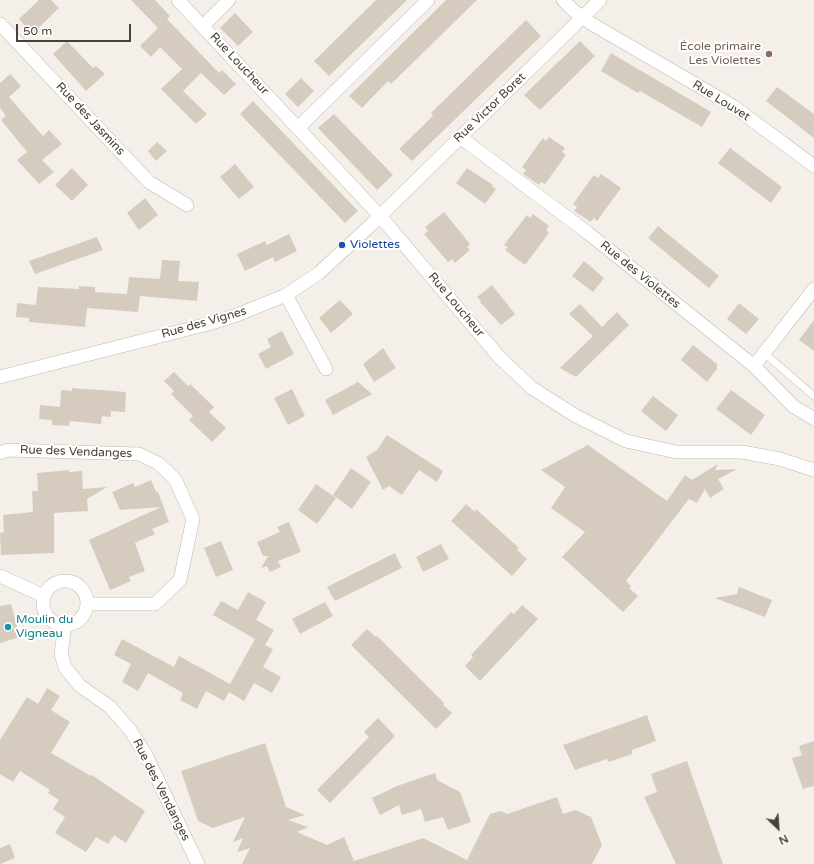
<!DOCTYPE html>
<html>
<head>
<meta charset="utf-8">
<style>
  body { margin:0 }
  #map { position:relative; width:814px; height:864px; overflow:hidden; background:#f4f0e9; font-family:"Varela Round",sans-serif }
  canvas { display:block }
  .north { position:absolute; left:758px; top:808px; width:40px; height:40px; -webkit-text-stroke:3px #fff; paint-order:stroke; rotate:155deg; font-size:11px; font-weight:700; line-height:16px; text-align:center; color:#474137 }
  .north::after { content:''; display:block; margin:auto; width:14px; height:18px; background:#474137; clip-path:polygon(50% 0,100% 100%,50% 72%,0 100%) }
  .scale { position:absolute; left:16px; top:24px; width:115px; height:18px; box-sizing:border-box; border:2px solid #474137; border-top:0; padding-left:5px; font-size:12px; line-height:14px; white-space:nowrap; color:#474137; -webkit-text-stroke:3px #fff; paint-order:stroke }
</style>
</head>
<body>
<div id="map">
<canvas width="814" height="864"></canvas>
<div class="north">N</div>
<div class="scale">50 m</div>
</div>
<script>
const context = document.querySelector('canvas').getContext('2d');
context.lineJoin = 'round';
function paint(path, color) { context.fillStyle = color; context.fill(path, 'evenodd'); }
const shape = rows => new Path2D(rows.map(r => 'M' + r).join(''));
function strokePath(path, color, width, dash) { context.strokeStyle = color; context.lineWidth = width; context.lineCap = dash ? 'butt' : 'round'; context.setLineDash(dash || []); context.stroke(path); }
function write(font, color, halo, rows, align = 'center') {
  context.font = font + ' "Varela Round",sans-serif'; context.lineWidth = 4; context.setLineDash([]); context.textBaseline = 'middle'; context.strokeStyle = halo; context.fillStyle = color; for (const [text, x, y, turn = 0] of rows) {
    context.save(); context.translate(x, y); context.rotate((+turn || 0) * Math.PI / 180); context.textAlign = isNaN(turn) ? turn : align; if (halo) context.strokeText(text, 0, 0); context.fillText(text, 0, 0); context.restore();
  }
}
paint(shape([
  [39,0,51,0,59,8,32,34,19,19],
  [131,0,155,0,170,16,167,19,219,73,222,70,236,84,224,95,201,73,183,91,207,114,196,124,161,89,182,69,160,47,151,57,140,46,158,28],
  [376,0,407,0,329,76,314,61],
  [446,0,477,0,391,84,388,81,362,108,349,96],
  [235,13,253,32,238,46,220,28],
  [526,20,541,36,412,161,399,149,433,116,431,113],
  [67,41,93,68,96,66,105,74,86,91,53,54],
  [580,41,595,56,540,110,524,95],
  [611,53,711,112,702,127,640,91,638,93,601,71],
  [10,74,21,86,9,97,43,136,49,130,62,144,42,160,54,172,39,184,17,160,27,152,1,120,6,116,0,108,0,83],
  [301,78,314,91,298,107,285,94],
  [777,87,814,114,814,138,766,101],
  [253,101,358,211,345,223,240,114],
  [334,114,393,175,377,190,318,128],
  [549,137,565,148,562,152,566,155,545,184,541,182,539,185,523,174,526,170,522,167,543,138,546,141],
  [157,142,167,151,156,161,148,151],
  [730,148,782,187,771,203,718,163],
  [235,164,254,187,239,199,220,177],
  [72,168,88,185,72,201,55,185],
  [467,168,493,185,492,186,496,189,485,204,456,183],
  [601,174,621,188,597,221,594,218,591,222,574,211,577,207,573,204,594,175,598,178],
  [145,198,158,215,139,230,127,213],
  [444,212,470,244,467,247,470,250,455,263,452,259,448,262,424,234,428,231,425,227],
  [533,214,549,226,546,230,549,233,525,265,505,250,508,247,504,245,527,215,530,218],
  [658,226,719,276,709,288,648,238],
  [289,234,297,251,275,262,273,257,245,271,237,254,265,241,267,245],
  [97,237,103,250,35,274,29,261],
  [162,260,180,261,178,281,199,282,197,301,140,296,138,312,87,308,85,327,29,322,29,318,16,317,17,303,36,305,38,287,79,289,79,286,95,287,95,292,127,294,129,277,160,279],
  [584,261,604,278,593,292,572,276],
  [492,285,515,314,501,325,480,302,481,301,477,297],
  [340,300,353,314,331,333,319,318],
  [739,303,759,319,746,334,727,319],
  [580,304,602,327,617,312,629,325,576,377,560,368,593,336,569,314],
  [814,320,814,351,799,340],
  [282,331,294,354,266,369,258,354,271,347,267,339],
  [693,345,717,364,717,369,707,382,681,360],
  [383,348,396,368,374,382,363,364],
  [174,372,188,386,190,384,214,407,209,412,226,428,212,442,189,420,193,416,171,394,174,391,164,381],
  [358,382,372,394,333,415,325,400],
  [72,388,126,392,125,412,111,411,111,417,102,416,101,424,70,421,69,426,52,425,52,420,39,419,40,405,60,407,61,390,72,391],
  [292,389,305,416,288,425,274,398],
  [731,390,765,415,751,435,716,409],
  [653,396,678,415,666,431,641,411],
  [387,435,443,471,437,482,419,470,402,495,389,486,383,490,366,457,377,450],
  [588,445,667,501,685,475,692,480,718,464,715,470,737,469,718,479,724,489,710,498,705,489,697,503,689,499,626,581,631,586,629,588,638,596,623,612,562,557,585,532,551,508,565,487,541,470],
  [351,468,371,482,352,509,333,495],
  [69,470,69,472,82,471,83,489,107,487,87,499,88,511,54,513,54,553,1,555,0,533,4,532,3,515,33,512,32,491,38,491,37,473],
  [151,480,156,492,158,492,169,522,152,529,155,534,135,543,145,571,129,577,131,581,110,590,89,540,161,507,120,510,112,492,133,483,135,487],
  [316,484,336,498,317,524,298,510],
  [466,504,475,512,476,509,519,548,517,550,527,559,512,576,451,521],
  [289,522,301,552,278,561,281,567,270,572,267,566,261,568,268,556,263,556,257,542,280,532,277,527],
  [221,541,233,570,216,577,204,548],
  [441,544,449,559,423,572,416,557],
  [395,553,402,568,335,601,327,587],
  [739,587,772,600,765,617,715,598,737,594],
  [248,592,266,602,256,620,274,630,265,645,273,649,263,667,281,677,272,693,254,683,244,701,229,692,224,701,206,691,197,709,180,700,183,693,148,673,138,691,122,682,131,664,114,655,122,639,174,667,179,656,230,684,255,639,213,615,221,601,238,610],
  [325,602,333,616,300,634,292,619],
  [11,604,20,637,0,643,0,606],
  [522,605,538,619,480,681,465,666,473,657,471,655,511,612,514,614],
  [367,629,376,637,377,636,444,703,443,705,452,713,436,729,351,645],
  [47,688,60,696,51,710,70,722,51,753,91,776,92,775,145,811,126,843,114,835,108,844,96,837,86,852,55,833,65,817,53,809,59,800,48,793,50,790,20,771,13,782,0,774,0,740,27,697,38,704],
  [647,715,656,741,632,750,632,754,609,762,607,759,575,770,563,745],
  [378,718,395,736,330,803,317,790,369,737,364,732],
  [814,741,814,786,803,789,792,758,802,755,799,746],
  [265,743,286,807,305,815,288,820,308,827,297,832,327,845,344,837,354,861,423,838,467,860,490,814,501,811,507,814,557,797,563,814,575,810,591,817,602,845,592,864,242,864,250,848,237,852,243,838,233,842,245,817,213,828,198,821,181,771],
  [687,761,723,864,676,864,644,797,657,792,651,774],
  [435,773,437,780,460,792,471,822,448,830,443,817,425,822,421,809,402,815,399,805,380,815,372,798,397,786],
  [10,844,15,858,0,864,0,848]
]), '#d5ccbf');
const service = shape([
  [764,353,814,396]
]);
const minor = shape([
  [178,0,380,216,500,358,532,388,576,416,626,441,676,452,742,452,780,459,814,470],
  [563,0,574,11,592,24,733,106,814,166],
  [0,24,149,182,187,205],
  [203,26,229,0],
  [299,127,428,0],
  [460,137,588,233,754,366,793,406,814,419],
  [286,295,326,369],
  [754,366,814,289],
  [0,377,208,324,237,315,286,295,319,273,373,223,600,0],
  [0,453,8,450,139,454,158,463,175,479,193,519,180,580,155,604,87,604],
  [0,576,44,596],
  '43 603a22 22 0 1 1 44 0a22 22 0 1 1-44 0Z',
  [65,625,61,654,65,667,79,685,110,707,130,730,146,755,198,864]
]);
strokePath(service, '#bfb8ac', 8);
strokePath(minor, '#bfb8ac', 14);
strokePath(service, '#fff', 7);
strokePath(minor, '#fff', 13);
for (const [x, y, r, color] of [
  [769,54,4,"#8d6e63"],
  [342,245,4,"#1a4fb4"],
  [8,627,4,"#0f9aa8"]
]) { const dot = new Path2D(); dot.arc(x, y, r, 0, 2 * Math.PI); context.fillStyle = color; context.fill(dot); strokePath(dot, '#fff', 1.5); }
write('12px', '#785e54', '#fff', [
  ["École primaire",761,47],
  ["Les Violettes",761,61]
], 'right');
write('12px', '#474137', '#fff', [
  ["Rue Loucheur",239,64,47],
  ["Rue Louvet",721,101,32],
  ["Rue Victor Boret",490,108,-44],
  ["Rue des Jasmins",90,119,47],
  ["Rue des Violettes",640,275,39],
  ["Rue Loucheur",456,305,50],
  ["Rue des Vignes",204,323,-16],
  ["Rue des Vendanges",76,452,2],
  ["Rue des Vendanges",161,790,63]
]);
write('12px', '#164399', '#fff', [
  ["Violettes",350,245]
], 'left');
write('12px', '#0d838f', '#fff', [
  ["Moulin du",16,620],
  ["Vigneau",16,634]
], 'left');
</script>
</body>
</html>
